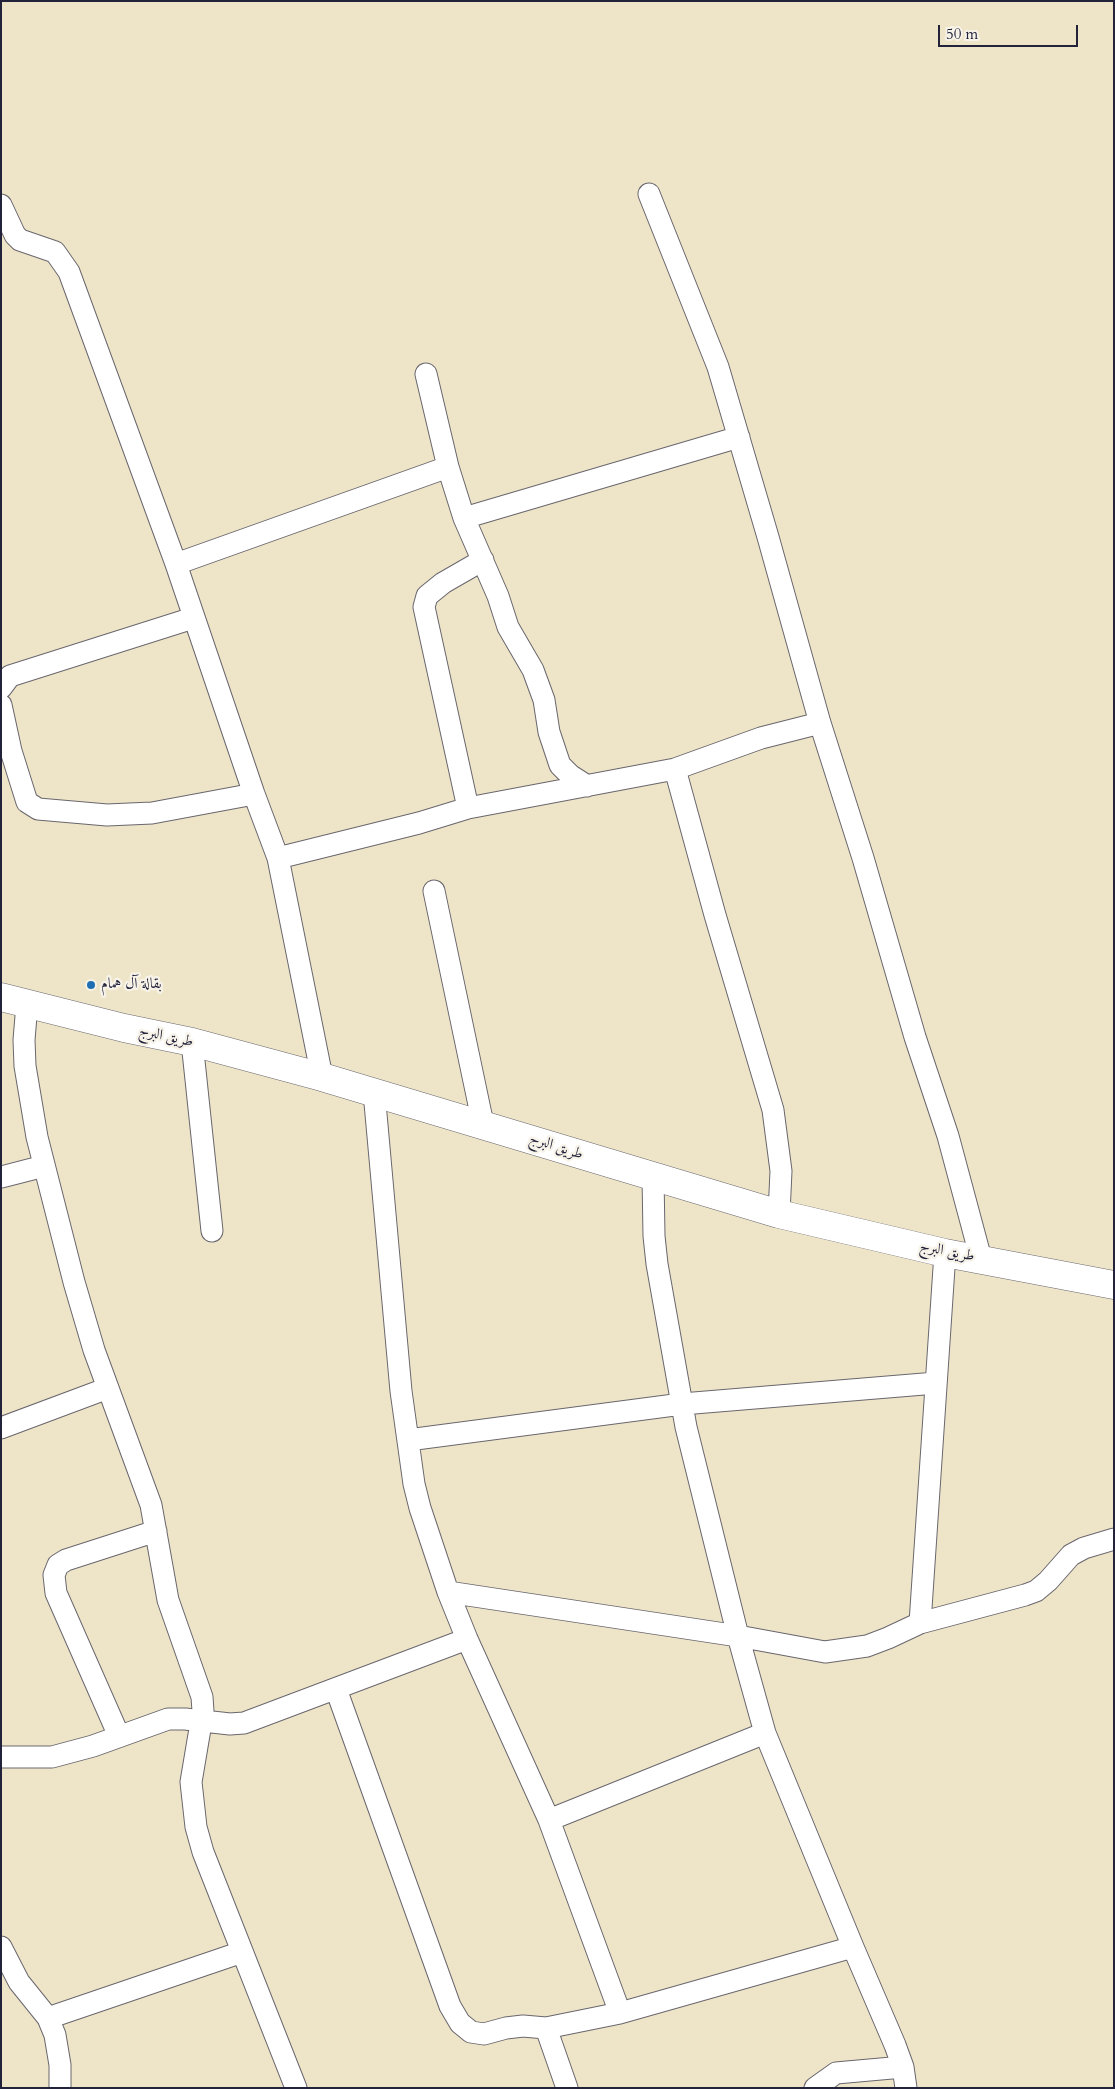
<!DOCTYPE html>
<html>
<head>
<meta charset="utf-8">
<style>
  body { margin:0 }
  #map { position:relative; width:1115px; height:2089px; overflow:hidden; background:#eee5c9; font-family:Cardo,serif }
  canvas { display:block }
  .frame { position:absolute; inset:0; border:2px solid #22223b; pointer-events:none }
  .scale { position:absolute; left:938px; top:25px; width:140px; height:22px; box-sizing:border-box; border:2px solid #22223b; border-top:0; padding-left:6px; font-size:15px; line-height:18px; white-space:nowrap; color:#22223b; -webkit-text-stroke:4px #f7f3e8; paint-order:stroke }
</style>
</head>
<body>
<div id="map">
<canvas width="1115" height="2089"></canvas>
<div class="frame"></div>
<div class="scale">50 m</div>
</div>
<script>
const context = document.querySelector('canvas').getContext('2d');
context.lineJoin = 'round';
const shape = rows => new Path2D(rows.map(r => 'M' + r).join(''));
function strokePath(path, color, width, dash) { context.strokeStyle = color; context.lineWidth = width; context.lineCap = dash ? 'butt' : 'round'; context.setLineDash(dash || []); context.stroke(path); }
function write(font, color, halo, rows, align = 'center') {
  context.font = font + ' Cardo,Amiri,serif'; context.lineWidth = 4.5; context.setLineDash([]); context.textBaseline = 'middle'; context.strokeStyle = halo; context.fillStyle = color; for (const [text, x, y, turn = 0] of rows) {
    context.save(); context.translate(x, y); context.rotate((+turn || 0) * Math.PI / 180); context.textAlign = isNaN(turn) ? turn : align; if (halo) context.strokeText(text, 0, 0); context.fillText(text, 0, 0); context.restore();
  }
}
const street = shape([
  [649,194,718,367,768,537,820,723,863,858,915,1037,948,1136,981,1259],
  [1,205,15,235,20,240,55,252,69,272,176,564,254,794,278,858,322,1077],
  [426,374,448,467,464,518,739,437],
  [464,518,498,596,508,627,533,670,544,700,549,732,560,765,570,775,587,786],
  [176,564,448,467],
  [1,688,10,676,193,618],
  [1,705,11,751,27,802,38,809,107,815,152,813,254,794],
  [675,769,715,915,773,1110,781,1171,779,1214],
  [468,808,424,607,427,596,443,583,483,560],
  [278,858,419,823,468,808,675,769,761,738,820,723],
  [434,891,483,1124],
  [27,1004,24,1040,25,1066,37,1137,74,1282,94,1350,151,1505,168,1600,202,1697,203,1711,191,1782,196,1827,203,1852,296,2088],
  [192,1042,212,1231],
  [374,1092,401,1391,414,1484,420,1508,448,1592,467,1639,549,1820,620,2013],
  [653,1176,654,1236,657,1264,686,1427,738,1636,765,1733,853,1947,895,2045,903,2067,906,2088],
  [1,1177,44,1166],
  [1,1428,108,1388],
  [408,1440,682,1404,936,1383],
  [448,1592,738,1636,825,1652,867,1646,888,1638,920,1623,1025,1595,1036,1591,1048,1581,1071,1555,1084,1548,1114,1539],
  [920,1623,945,1253],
  [336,1689,450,2006,460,2023,471,2032,484,2034,506,2028,523,2026,546,2028,620,2013,853,1947],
  [119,1736,56,1593,54,1575,58,1565,66,1560,156,1531],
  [1,1757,52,1757,93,1746,168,1719,185,1719,230,1724,244,1723,467,1639],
  [549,1820,765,1733],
  [1,1947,19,1982,48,2018,55,2035,60,2065,60,2088],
  [48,2018,242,1952],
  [546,2028,567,2088],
  [815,2088,836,2073,903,2067]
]);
const secondary = shape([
  [1,997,124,1028,192,1042,322,1077,779,1214,945,1253,1114,1285]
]);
strokePath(street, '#69666d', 23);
strokePath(secondary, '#69666d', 29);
strokePath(street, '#fff', 21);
strokePath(secondary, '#fff', 28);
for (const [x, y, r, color] of [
  [91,985,5,"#1f6fb2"]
]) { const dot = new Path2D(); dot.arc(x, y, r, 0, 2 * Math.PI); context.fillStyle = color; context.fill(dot); strokePath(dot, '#f7f3e8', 2); }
write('15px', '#22223b', '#f7f3e8', [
  ["بقالة آل همام",101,985]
], 'left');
write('15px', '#22223b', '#f7f3e8', [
  ["طريق البرج",166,1037,12],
  ["طريق البرج",556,1147,18],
  ["طريق البرج",947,1252,11]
]);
</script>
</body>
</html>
